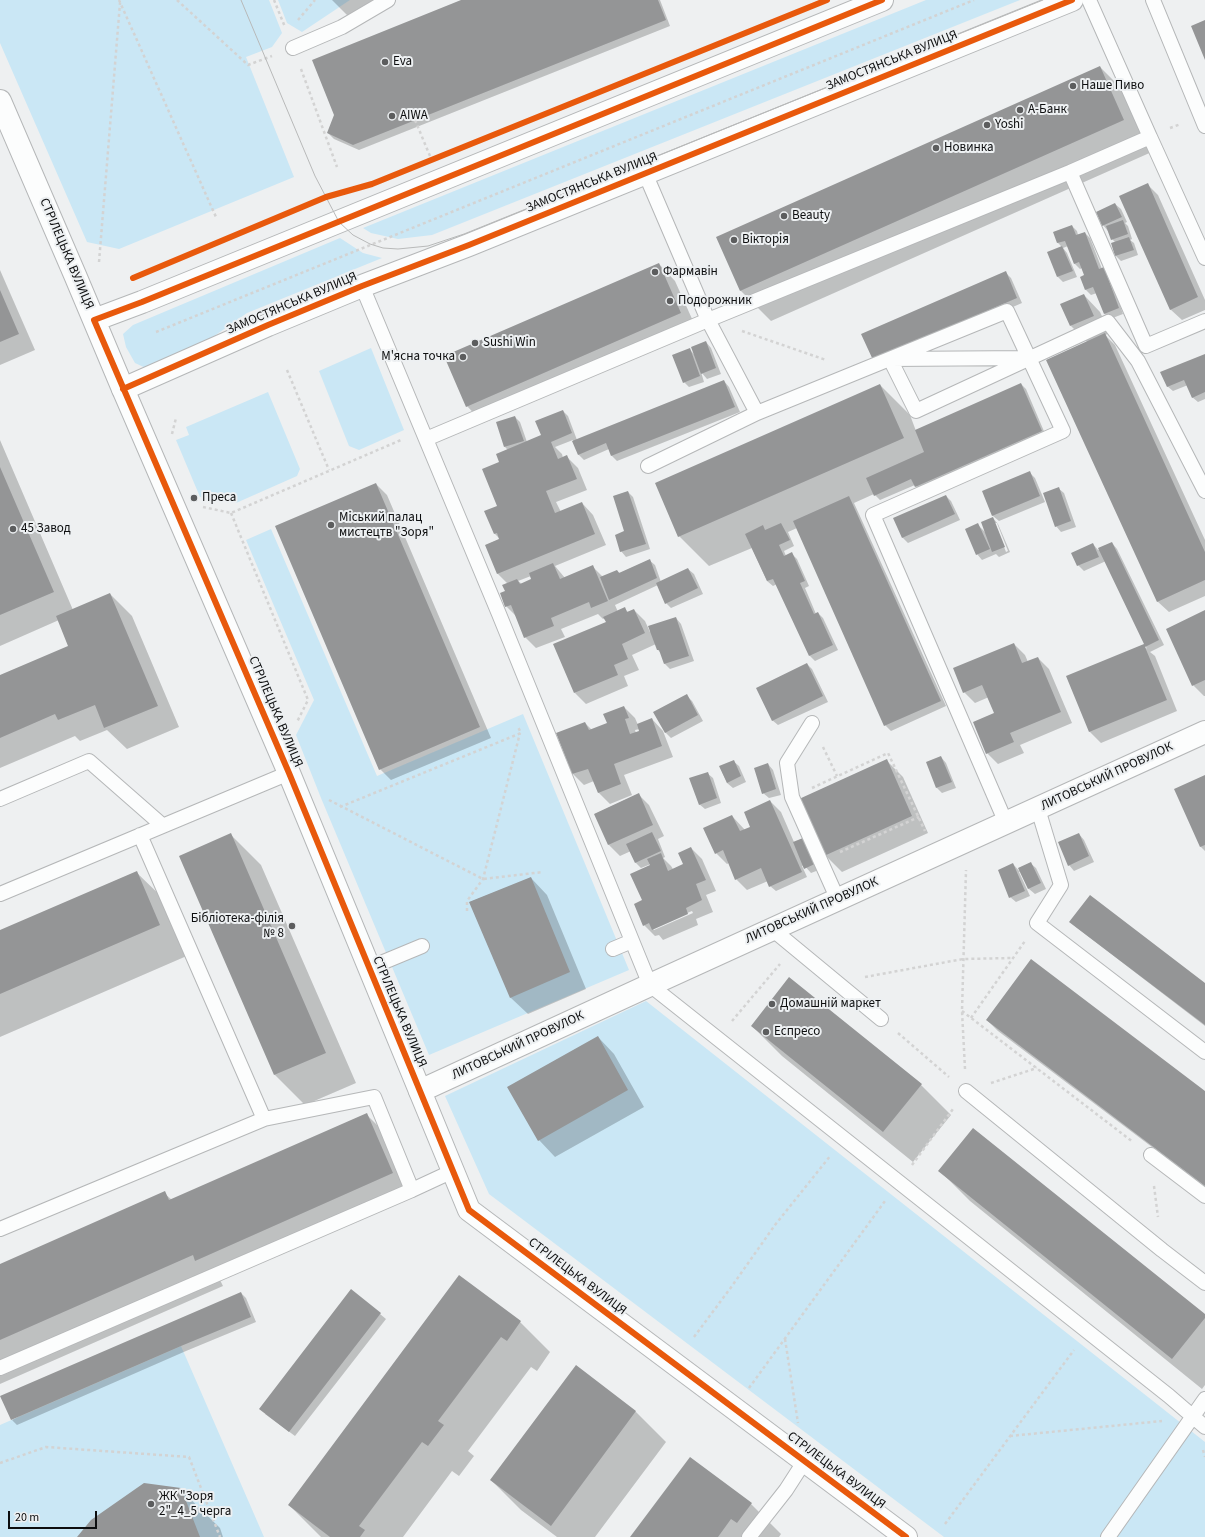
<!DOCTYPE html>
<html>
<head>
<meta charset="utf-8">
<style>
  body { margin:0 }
  #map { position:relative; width:1205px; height:1537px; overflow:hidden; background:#eef0f1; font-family:"Source Sans 3",sans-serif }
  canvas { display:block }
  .scale { position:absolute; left:8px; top:1511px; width:89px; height:18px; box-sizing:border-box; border:2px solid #0d0e0f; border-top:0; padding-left:5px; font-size:12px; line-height:14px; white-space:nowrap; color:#0d0e0f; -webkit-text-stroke:3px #edf0f2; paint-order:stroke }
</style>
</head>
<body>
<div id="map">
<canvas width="1205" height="1537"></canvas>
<div class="scale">20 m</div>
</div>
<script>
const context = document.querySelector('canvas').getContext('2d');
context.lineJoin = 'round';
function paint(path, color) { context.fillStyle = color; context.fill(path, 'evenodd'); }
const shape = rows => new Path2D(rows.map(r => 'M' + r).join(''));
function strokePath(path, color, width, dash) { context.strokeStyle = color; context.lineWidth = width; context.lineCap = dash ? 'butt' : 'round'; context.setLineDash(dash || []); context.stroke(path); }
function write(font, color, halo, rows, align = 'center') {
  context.font = font + ' "Source Sans 3",sans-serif'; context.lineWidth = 4; context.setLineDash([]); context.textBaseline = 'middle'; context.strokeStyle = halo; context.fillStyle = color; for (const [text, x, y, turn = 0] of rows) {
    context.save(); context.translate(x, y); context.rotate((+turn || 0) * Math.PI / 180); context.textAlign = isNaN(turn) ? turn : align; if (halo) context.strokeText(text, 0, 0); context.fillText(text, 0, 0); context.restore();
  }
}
paint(shape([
  [0,0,269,0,282,33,272,47,246,57,294,177,119,249,87,242,0,43],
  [278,0,350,0,302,32,287,23],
  [926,0,1020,0,432,235,398,239,371,233,363,228],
  [340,238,363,253,382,258,247,313,193,351,150,370,135,363,126,347,123,334,133,325],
  [371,348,404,430,359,450,349,446,319,371],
  [268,392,300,469,297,476,236,503,200,497,176,440,189,435,186,427],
  [271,529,377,776,523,714,629,970,429,1055,321,798,296,735,314,700,246,540],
  [646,1001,1205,1442,1205,1537,944,1537,489,1194,445,1096],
  [181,1346,264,1537,0,1537,0,1425]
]), '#cae7f5');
paint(shape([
  [332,0,389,0,348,16],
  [464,0,660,0,670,26,359,150,334,139,328,133],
  [1100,67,1130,97,1154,151,771,321,741,291,717,238],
  [1147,184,1158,195,1205,300,1205,310,1182,320,1170,309],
  [1115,204,1121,209,1127,222,1125,223,1128,226,1132,239,1130,240,1134,243,1138,255,1121,261,1116,256,1115,242,1112,239,1108,231,1103,225],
  [1072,226,1077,231,1078,235,1085,233,1090,238,1102,269,1104,269,1109,274,1123,314,1110,319,1105,314,1097,293,1091,295,1086,290,1085,276,1082,268,1080,269,1074,263,1068,246,1063,248,1067,253,1077,277,1063,282,1058,277,1062,247,1058,243,1054,232],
  [659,264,675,281,697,330,483,423,467,406],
  [0,270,35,350,0,365],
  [1006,273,1011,278,1022,303,879,365],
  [1084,295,1100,312,1110,333,1105,335,1115,345,1205,540,1205,596,1169,612,1157,601,1087,342,1071,326],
  [706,342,711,348,721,374,707,379,701,372,704,382,689,387,684,382,689,349,695,355],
  [1205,355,1205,399,1198,402,1192,397,1188,385,1173,391,1167,386],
  [724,381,729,387,740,412,617,461,612,456,609,449,584,460,578,454,573,440,555,447,562,454,563,458,567,457,578,468,587,490,556,502,561,512,582,503,593,515,606,545,555,566,565,578,593,567,603,577,617,571,620,573,649,560,655,565,661,582,688,569,694,574,703,594,671,608,666,603,658,585,615,605,618,612,625,609,628,612,634,610,645,621,650,632,676,618,681,624,694,661,670,669,665,664,662,654,658,650,656,644,632,655,639,670,624,676,628,686,586,704,575,693,607,622,605,618,603,619,598,614,561,629,565,637,536,648,525,637,517,617,506,606,508,584,498,574,486,545,500,539,495,534,498,506,501,463,508,450,505,447,515,417,520,422,527,442,541,436,563,411,568,416,577,440],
  [531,576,532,580,522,584,518,581],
  [1021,384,1026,389,1046,436,921,492,915,485,880,500,874,494,854,503,946,706,891,731,885,725,797,528,788,532,794,546,784,551,786,556,791,553,797,559,809,586,805,588,816,614,818,613,823,618,838,650,815,661,810,656,777,584,773,586,767,581,752,548,709,566,679,536,880,385,910,415,916,431],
  [0,440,73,610,110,594,132,616,179,727,127,749,107,730,80,741,75,736,0,768,0,676,70,646,59,620,0,646],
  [1030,473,1035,478,1045,502,999,521,993,516,984,492],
  [376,484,387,495,491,738,391,780,380,769],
  [1058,488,1064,493,1076,527,1061,532,1056,526],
  [628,492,633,497,650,549,626,557,621,551,626,532],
  [946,496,951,501,960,520,908,543,903,538,895,519],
  [993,518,998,524,1010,552,999,557,996,554,982,560,977,554,978,525,985,532],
  [995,523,997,523,1008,551,1006,552],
  [1112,543,1117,549,1164,645,1150,652,1155,656,1177,711,1101,743,1090,732,1067,677,1143,645,1147,649,1106,561,1084,571,1078,565,1093,544,1098,550],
  [1205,611,1205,696,1204,696,1193,685],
  [1014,644,1025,655,1028,662,1038,658,1049,669,1072,723,1020,745,1024,753,998,764,987,753,996,713,989,697,975,703,964,692],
  [807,664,812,669,828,702,778,725,772,720],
  [687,696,692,701,703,721,671,738,665,732],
  [624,707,635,718,638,725,652,719,663,731,673,757,624,775,632,795,610,804,598,792,594,781,584,785,573,774,558,733,585,723,592,730,608,724],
  [640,729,640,732,636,733,635,730],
  [941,757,946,763,956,788,942,793,937,788],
  [733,761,739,766,746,782,733,788,727,783,720,767],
  [887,761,903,777,928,833,842,872,825,855],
  [768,764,773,770,781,795,769,798,763,793],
  [707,773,713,778,721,803,705,809,699,804],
  [1205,776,1205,851,1200,846],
  [638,794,649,805,664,836,658,839,665,857,663,858,671,866,673,869,684,865,691,848,702,859,716,891,706,895,713,912,696,919,698,925,663,940,659,935,655,936,644,925,635,904,643,901,652,866,651,864,641,868,636,863,631,851,620,856,609,845,595,814],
  [692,911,693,913,654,930,652,928],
  [770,801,781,812,794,842,824,868,811,873,804,865,802,866,807,877,776,891,770,886,768,881,747,890,736,879,729,863,727,864,716,853,732,816,745,830,751,827],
  [1079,834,1084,840,1094,862,1074,871,1069,865],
  [231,835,261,865,356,1083,305,1105,275,1075,180,856],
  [1030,863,1036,868,1046,889,1035,894,1029,889,1019,868],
  [1013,864,1020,872,1019,872,1030,896,1016,902,1010,897],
  [136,872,167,902,189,955,0,1037,0,931],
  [531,878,547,895,586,989,528,1014,511,998,470,902],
  [1071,922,1205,984,1205,1026,1076,927],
  [987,1020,1205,1092,1205,1187,998,1031],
  [752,1026,921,1085,951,1115,913,1162,782,1056],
  [598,1037,614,1054,644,1107,555,1157,539,1140],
  [366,1114,388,1136,414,1195,220,1280,223,1286,0,1384,0,1265,164,1193,172,1200],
  [940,1171,1205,1315,1205,1385,1202,1389,970,1201],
  [460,1277,520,1322,550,1352,537,1371,531,1367,468,1451,474,1456,459,1476,452,1471,403,1537,321,1537,289,1505],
  [241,1293,246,1298,256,1322,186,1351,17,1425,12,1420],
  [380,1314,386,1319,295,1436,265,1414],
  [576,1367,636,1412,666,1442,595,1537,557,1537,521,1510,491,1480],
  [180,1489,220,1528,223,1537,78,1537],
  [751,1504,781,1534,779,1537,632,1537]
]), '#0003');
paint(shape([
  [461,0,658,0,666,20,353,145,327,133,334,115,312,60],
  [1205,20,1205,60,1191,26],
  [1100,66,1124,120,740,291,716,237],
  [1148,183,1198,297,1170,310,1119,196],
  [1115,203,1122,217,1102,226,1096,212],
  [1123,220,1128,234,1111,240,1106,226],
  [1072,225,1076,235,1085,232,1099,269,1104,267,1119,308,1104,314,1093,287,1085,290,1080,277,1084,275,1079,262,1074,264,1065,241,1057,243,1053,232],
  [1129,237,1134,250,1115,256,1111,243],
  [1062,246,1073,271,1057,277,1047,252],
  [659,263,681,313,466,407,444,356],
  [1006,271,1017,298,873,360,861,334],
  [0,290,19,334,0,342],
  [1084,294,1094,316,1070,326,1060,304],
  [1105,333,1205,552,1205,580,1157,602,1046,360],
  [706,341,716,368,701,374,691,347],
  [690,348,700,376,683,383,672,355],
  [1205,354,1205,392,1192,398,1184,380,1167,387,1160,372],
  [724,380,735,407,611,456,606,443,578,455,572,441],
  [1021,383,1042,431,915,487,911,479,874,496,866,478,924,452,915,430],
  [880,384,904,438,678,537,655,483],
  [563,410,572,433,551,442,558,459,567,455,577,479,546,491,555,513,582,502,595,534,497,574,485,545,499,539,497,533,494,534,484,511,497,506,482,469,499,462,496,454,541,435,535,421],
  [515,416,524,441,504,447,496,422],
  [0,467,54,592,0,615],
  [1030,471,1040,496,992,516,982,491],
  [376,483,480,727,379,770,275,526],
  [1059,487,1071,521,1055,527,1043,493],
  [628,491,646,544,620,552,615,535,624,531,613,496],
  [946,495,955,514,902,538,893,518],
  [849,496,941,701,884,726,793,521],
  [993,517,1005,547,992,552,981,522],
  [781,523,790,540,779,545,784,556,792,552,805,581,800,583,814,614,818,612,833,645,809,656,773,579,767,581,745,534,763,525,765,530],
  [978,523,990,549,976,555,965,529],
  [1112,542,1159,640,1145,647,1167,700,1089,732,1066,676,1144,644,1098,548],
  [1093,543,1099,557,1077,566,1071,553],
  [650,559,657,578,609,600,600,577,617,570,619,573],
  [553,563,560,579,593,565,608,601,591,608,589,602,551,618,554,626,524,638,511,605,505,607,500,593,505,591,502,585,517,579,520,584,531,579,529,573],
  [688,568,698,588,665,604,656,583],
  [110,593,158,706,104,728,95,705,58,720,55,714,0,738,0,675,68,646,56,616],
  [625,607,627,612,634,609,645,633,622,644,628,659,614,665,618,675,574,693,553,644,606,622,603,617],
  [1205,610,1205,680,1192,686,1166,629],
  [676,617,689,656,664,664,659,650,657,650,648,626],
  [1014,643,1022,663,1038,657,1061,712,1010,733,1014,742,986,754,973,722,994,713,982,685,963,693,953,668],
  [807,663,823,696,772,721,756,688],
  [687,694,698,715,665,733,653,712],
  [624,706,629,718,625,719,630,734,639,731,637,724,652,718,662,746,614,764,621,784,598,793,588,769,572,774,556,733,585,722,589,730,607,723,603,714],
  [941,756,952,782,936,788,926,762],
  [887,759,912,816,824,856,799,799],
  [734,760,741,776,727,783,719,766],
  [768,763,776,789,762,794,754,768],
  [708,772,717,798,699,805,689,778],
  [1205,775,1205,845,1200,847,1174,789],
  [639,793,653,825,608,845,594,814],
  [770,800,802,872,769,887,761,868,735,880,723,850,715,854,703,828,732,815,740,831,750,827,744,812],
  [652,832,661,851,635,863,626,844],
  [231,833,326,1053,274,1075,179,856],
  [1079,833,1089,856,1068,866,1058,842],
  [808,836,819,862,804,869,793,842],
  [691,847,706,880,696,884,702,900,686,908,688,914,652,930,649,923,643,926,634,904,642,900,630,874,650,865,647,859,661,853,668,871,683,864,678,853],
  [1031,862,1041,883,1028,889,1018,868],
  [1013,863,1025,891,1009,898,998,870],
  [137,871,160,925,0,994,0,930],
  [531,877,570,972,510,998,469,902],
  [1090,895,1205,983,1205,1025,1069,922],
  [1031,959,1205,1091,1205,1186,986,1020],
  [789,977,922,1084,883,1132,751,1026],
  [598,1036,628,1090,538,1141,507,1087],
  [367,1113,393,1173,195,1261,193,1255,0,1340,0,1264,165,1191,169,1200],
  [973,1128,1205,1314,1205,1318,1172,1359,938,1171],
  [459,1275,521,1321,507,1341,501,1337,438,1421,444,1425,428,1446,422,1442,359,1526,365,1530,360,1537,330,1537,288,1505],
  [351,1289,381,1313,289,1432,259,1409],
  [241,1292,251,1317,181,1346,11,1420,0,1396],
  [576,1365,636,1411,551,1526,490,1480],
  [690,1457,752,1503,737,1523,731,1519,718,1537,630,1537],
  [144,1483,181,1488,200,1537,77,1537,91,1520]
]), '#949596');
const service = shape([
  [1153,0,1205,126],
  [293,48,342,27,388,0],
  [1150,137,1205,258],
  [1070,172,1146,346,1205,321],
  [645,173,708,320,757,413],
  [362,286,499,614,650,985,1169,1396,1205,1427],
  [1030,358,890,359,916,411,1108,322,1138,361,1205,491],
  [426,439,708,320,1070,172,1150,137,1089,0],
  [648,466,757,413,1007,311,1063,431,873,515,1006,823],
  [812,723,787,763,792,797,838,900],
  [0,799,89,761,162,825],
  [1038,809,1061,885,1037,923,1205,1052],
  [0,894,289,773],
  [772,929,881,1019],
  [613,949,632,941],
  [369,968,422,946],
  [966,1091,1162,1250,1205,1283],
  [264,1119,374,1097,412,1190],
  [1151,1155,1205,1196],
  [0,1229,264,1119,140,835],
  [0,1368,412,1190,453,1171],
  [749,1537,786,1490,804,1462],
  [1108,1537,1205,1399]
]);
const minor = shape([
  [420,1091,650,985,1205,732]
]);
const tertiary = shape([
  [123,389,289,773,469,1210,906,1537]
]);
const secondary = shape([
  [0,101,75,275,123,389,268,325,362,286,469,245,1072,0],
  [94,320,142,302,882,0]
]);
strokePath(service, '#b5b7b8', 16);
strokePath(minor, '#b5b7b8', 24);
strokePath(tertiary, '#b5b7b8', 24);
strokePath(secondary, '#b5b7b8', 24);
strokePath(shape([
  [119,0,216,217],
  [177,0,248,65,272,56],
  [274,0,285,27],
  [298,20,315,0],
  [301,69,337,167],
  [415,120,430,156],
  [1170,128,1181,124],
  [99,262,120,3],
  [742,331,826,360],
  [156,332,974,0],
  [287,370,329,470],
  [172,434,176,418],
  [203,507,231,513,401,440],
  [231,513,308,700,297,722],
  [823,747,837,776],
  [812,788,888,753,925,831],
  [329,800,483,879,543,872],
  [340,807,521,733,518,727],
  [840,852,919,817],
  [467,911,467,901,483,879,520,733],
  [865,977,963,959,1013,958],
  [962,1011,1133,1142],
  [971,1018,1025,941],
  [732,1021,780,964],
  [898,1033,949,1077],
  [965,1069,962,1011,966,870],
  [991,1083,1037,1068],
  [912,1165,953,1109],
  [1154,1186,1158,1217],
  [694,1337,732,1286,775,1225,831,1155],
  [785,1339,798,1423],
  [749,1388,885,1201],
  [1010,1436,1162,1421],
  [1203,1450,1205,1457],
  [0,1463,46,1447,189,1457,220,1537],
  [945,1524,1074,1350]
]), '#d3d3d3', 2.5, [3, 3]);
strokePath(service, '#fcfdfd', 14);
strokePath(minor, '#fcfdfd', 22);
strokePath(tertiary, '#fcfdfd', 22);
strokePath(secondary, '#fcfdfd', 22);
strokePath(shape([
  [241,0,315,176,339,222,353,235,370,244,383,248,398,249,428,246,464,234,1043,0]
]), '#b8b9b9', 1);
strokePath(shape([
  [882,0,142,302,94,320,289,773,469,1210,906,1537],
  [133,278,326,197,372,184,827,0],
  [123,389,268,325,362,286,469,245,1072,0]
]), '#e8590c', 6);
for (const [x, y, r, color] of [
  [385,62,4,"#5c5d5e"],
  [1073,86,4,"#5c5d5e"],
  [1020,110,4,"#5c5d5e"],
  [392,116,4,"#5c5d5e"],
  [987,125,4,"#5c5d5e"],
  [936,148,4,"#5c5d5e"],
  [784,216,4,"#5c5d5e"],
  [734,240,4,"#5c5d5e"],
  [655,272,4,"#5c5d5e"],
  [670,301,4,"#5c5d5e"],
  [475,343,4,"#5c5d5e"],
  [463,357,4,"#5c5d5e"],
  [194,498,4,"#5c5d5e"],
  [331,525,4,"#5c5d5e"],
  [13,529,4,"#5c5d5e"],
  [292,926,4,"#5c5d5e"],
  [772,1004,4,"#5c5d5e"],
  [766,1032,4,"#5c5d5e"],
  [151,1504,4,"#5c5d5e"]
]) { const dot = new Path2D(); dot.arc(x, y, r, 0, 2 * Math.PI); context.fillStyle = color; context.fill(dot); strokePath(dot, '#edf0f2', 1.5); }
write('13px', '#0d0e0f', '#edf0f2', [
  ["ЗАМОСТЯНСЬКА ВУЛИЦЯ",892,61,-22],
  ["ЗАМОСТЯНСЬКА ВУЛИЦЯ",592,183,-22],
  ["СТРІЛЕЦЬКА ВУЛИЦЯ",66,254,67],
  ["ЗАМОСТЯНСЬКА ВУЛИЦЯ",292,304,-23],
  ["СТРІЛЕЦЬКА ВУЛИЦЯ",275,712,67],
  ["ЛИТОВСЬКИЙ ПРОВУЛОК",1107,777,-25],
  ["ЛИТОВСЬКИЙ ПРОВУЛОК",812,911,-24],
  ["СТРІЛЕЦЬКА ВУЛИЦЯ",399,1012,67],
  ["ЛИТОВСЬКИЙ ПРОВУЛОК",518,1046,-25],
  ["СТРІЛЕЦЬКА ВУЛИЦЯ",577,1277,37],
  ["СТРІЛЕЦЬКА ВУЛИЦЯ",836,1471,37]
]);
write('13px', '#0d0e0f', '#edf0f2', [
  ["Eva",393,62],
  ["Наше Пиво",1081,86],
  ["А-Банк",1028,110],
  ["AIWA",400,116],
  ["Yoshi",995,125],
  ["Новинка",944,148],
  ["Beauty",792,216],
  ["Вікторія",742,240],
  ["Фармавін",663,272],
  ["Подорожник",678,301],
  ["Sushi Win",483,343],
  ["М'ясна точка",455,357,"right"],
  ["Преса",202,498],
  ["Міський палац",339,518],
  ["мистецтв \"Зоря\"",339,533],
  ["45 Завод",21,529],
  ["Бібліотека-філія",284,919,"right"],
  ["№ 8",284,934,"right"],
  ["Домашній маркет",780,1004],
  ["Еспресо",774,1032],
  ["ЖК \"Зоря",159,1497],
  ["2\"_4_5 черга",159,1512]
], 'left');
</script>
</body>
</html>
